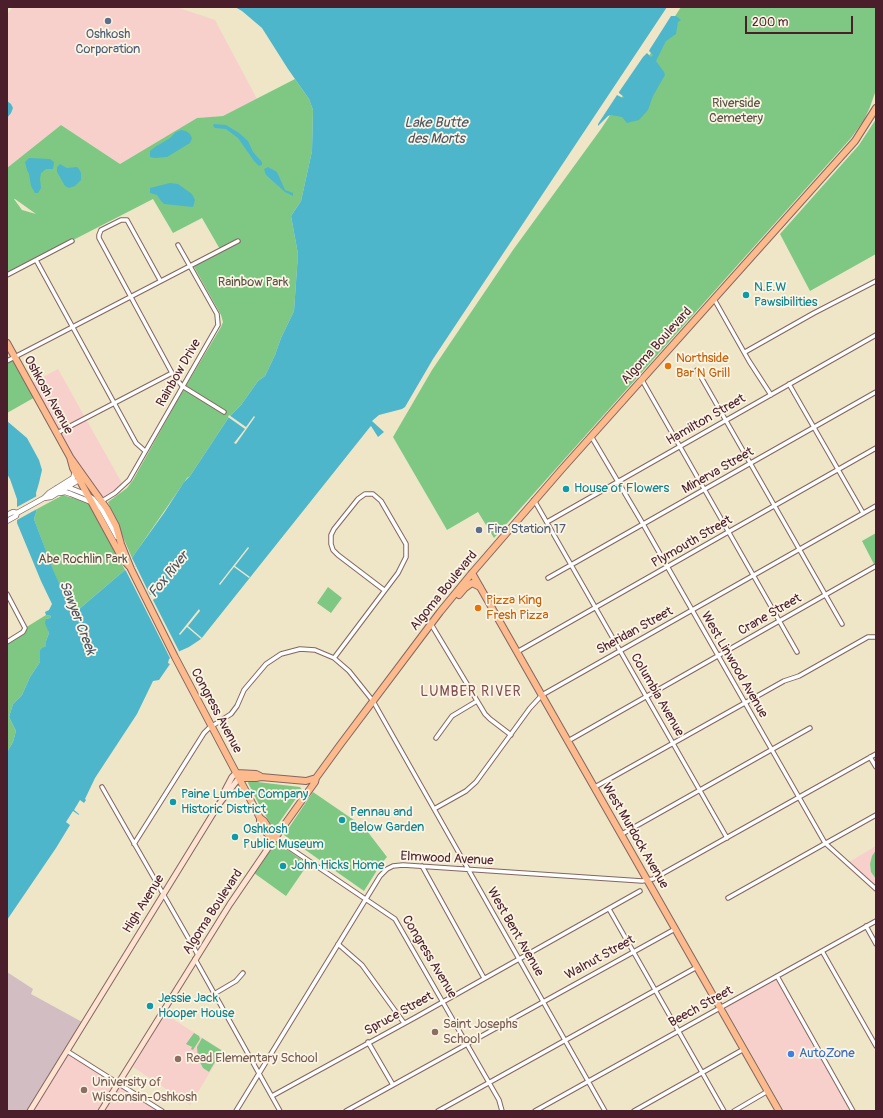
<!DOCTYPE html>
<html>
<head>
<meta charset="utf-8">
<style>
  body { margin:0 }
  #map { position:relative; width:883px; height:1118px; overflow:hidden; background:#eee6c7; font-family:Pangolin,sans-serif }
  canvas { display:block }
  .frame { position:absolute; inset:0; border:8px solid #4a1f2b; pointer-events:none }
  .scale { position:absolute; left:745px; top:16px; width:108px; height:18px; box-sizing:border-box; border:2px solid #4a1f2b; border-top:0; padding-left:5px; font-size:12px; line-height:14px; white-space:nowrap; color:#4a1f2b; -webkit-text-stroke:3px #fcf5e5; paint-order:stroke }
</style>
</head>
<body>
<div id="map">
<canvas width="883" height="1118"></canvas>
<div class="frame"></div>
<div class="scale">200 m</div>
</div>
<script>
const context = document.querySelector('canvas').getContext('2d');
context.lineJoin = 'round';
function paint(path, color) { context.fillStyle = color; context.fill(path, 'evenodd'); }
const shape = rows => new Path2D(rows.map(r => 'M' + r).join(''));
function strokePath(path, color, width, dash) { context.strokeStyle = color; context.lineWidth = width; context.lineCap = dash ? 'butt' : 'round'; context.setLineDash(dash || []); context.stroke(path); }
function write(font, color, halo, rows, align = 'center') {
  context.font = font + ' Pangolin,sans-serif'; context.lineWidth = 3.5; context.setLineDash([]); context.textBaseline = 'middle'; context.strokeStyle = halo; context.fillStyle = color; for (const [text, x, y, turn = 0] of rows) {
    context.save(); context.translate(x, y); context.rotate((+turn || 0) * Math.PI / 180); context.textAlign = isNaN(turn) ? turn : align; if (halo) context.strokeText(text, 0, 0); context.fillText(text, 0, 0); context.restore();
  }
}
paint(shape([
  [13,7,176,7,215,20,257,99,223,116,197,118,120,164,61,125,7,168,7,15],
  [58,369,123,485,102,501,87,482,30,384],
  [876,846,876,886,849,862],
  [774,981,776,980,778,982,850,1111,784,1111,726,1009,728,1006],
  [165,1014,223,1051,190,1105,133,1067],
  [67,1051,90,1068,158,1111,32,1111]
]), '#f7d0cb');
paint(shape([
  [7,972,33,989,31,994,84,1023,30,1111,7,1111]
]), '#d2bec2');
paint(shape([
  [681,7,876,7,876,90,870,107,864,120,851,138,494,538,478,512,447,530,393,437,432,370,513,250,601,129],
  [295,79,309,99,313,110,312,151,301,201,291,216,298,254,294,311,281,338,275,355,265,376,258,381,241,405,229,417,190,476,187,478,132,558,108,502,127,488,133,480,181,394,221,327,223,322,221,315,194,267,195,265,221,251,202,218,173,233,153,199,7,274,7,168,61,125,120,164,197,118,223,116],
  [14,199,15,199,36,214,22,210],
  [876,119,876,254,810,291,780,234,859,145],
  [15,357,37,396,7,413,7,361],
  [63,495,86,502,90,505,125,570,78,610,75,609,62,589,54,573,34,519,37,509],
  [876,533,876,568,862,541],
  [328,587,342,598,331,613,317,603],
  [46,615,51,616,50,618,46,619,49,633,46,641,46,646,40,650,40,662,30,677,22,695,13,704,9,717,16,731,13,742,7,752,7,642,23,632,25,628],
  [249,781,300,787,302,790,276,827,272,826,261,808,248,783],
  [313,792,364,827,387,857,381,864,364,891,284,835],
  [276,842,308,864,286,896,254,873],
  [876,850,875,867,876,879,871,872,870,864,872,856],
  [194,1033,199,1036,200,1039,193,1050,191,1049,192,1047,186,1044],
  [202,1038,221,1050,221,1052,209,1072,203,1068,198,1058,197,1047]
]), '#7fc884');
paint(shape([
  [235,7,667,7,433,359,405,407,402,409,379,415,372,421,384,432,378,437,371,426,370,427,201,639,189,647,180,651,169,659,168,663,170,664,159,680,153,681,137,714,95,778,85,799,86,800,84,803,80,800,74,810,79,814,79,815,73,811,66,822,70,825,56,848,7,920,7,752,13,742,16,731,9,717,13,704,22,695,30,677,40,662,40,650,42,648,46,646,46,641,49,633,45,623,46,619,50,618,51,616,46,615,45,612,49,610,52,604,41,581,17,523,17,499,10,479,7,474,7,421,27,438,39,460,42,470,39,483,36,493,37,509,34,519,54,572,62,589,75,609,78,610,125,570,126,571,136,566,132,558,136,552,164,513,184,482,190,476,229,417,241,405,258,381,265,376,275,355,281,338,294,311,298,254,291,216,301,201,312,151,313,110,309,99,288,69,262,28,242,11],
  [671,16,676,16,681,20,678,22,676,34,666,41,656,61,664,72,665,75,653,96,648,110,639,120,627,123,622,117,611,115,608,116,598,126,598,124,617,95,623,98,624,97,619,93,619,92,643,57,647,53,651,57,653,55,649,51,650,49],
  [7,101,11,104,13,108,11,113,7,118],
  [214,124,226,125,239,133,248,141,253,152,262,162,262,165,259,166,254,161,238,138,226,129,215,128,213,126],
  [181,130,186,131,190,134,192,138,190,143,167,157,155,158,150,157,150,151,155,147,170,138,176,132],
  [29,158,50,159,54,162,53,169,46,169,41,173,40,179,41,188,38,193,35,193,31,186,29,174,27,170,25,162],
  [60,164,67,168,77,167,79,169,81,173,81,180,75,186,69,188,65,186,57,172,57,167],
  [268,167,277,172,285,190,293,193,293,196,285,192,266,175,264,169],
  [170,183,178,184,192,194,195,200,193,207,164,204,161,201,157,195,150,193,150,188]
]), '#4db6cb');
paint(shape([
  [229,415,246,427,254,416,255,417,236,444,234,443,245,429,228,417],
  [37,496,37,509,17,520,17,507],
  [248,547,249,548,235,566,250,577,249,578,234,567,220,585,219,584],
  [136,566,150,595,153,594,155,598,153,600,180,653,171,660,126,571],
  [199,609,200,611,188,626,202,638,201,639,187,627,180,635,179,634]
]), '#eee6c7');
const minor = shape([
  [36,260,136,443,145,451],
  [7,275,72,241],
  [160,280,127,220,121,220,101,230,99,235,99,238,172,373,182,386,224,412],
  [714,299,749,361,771,395],
  [745,352,814,313,876,281],
  [7,361,238,241],
  [697,370,842,624],
  [642,380,797,652],
  [789,384,863,513],
  [57,433,172,373],
  [591,436,594,441,643,524,825,843,876,889],
  [534,500,727,838],
  [102,501,115,493,129,480,218,325,217,314,178,245],
  [547,522,876,335],
  [548,578,876,392],
  [7,594,25,628,23,632,7,642],
  [431,624,485,714,490,719,511,735],
  [517,652,876,448],
  [334,658,398,573,406,557,406,544,381,501,373,494,365,494,358,499,334,529,331,535,331,544,333,550,338,555,384,590],
  [436,738,452,716,477,701],
  [568,741,876,566],
  [870,757,876,767],
  [102,787,198,955],
  [595,787,784,681,799,676,868,637,876,637],
  [434,809,466,791,476,782,530,708,542,695,876,506],
  [622,834,810,728],
  [275,838,395,919,499,1100,502,1111],
  [134,844,204,733,209,728,231,714,237,706,244,690,266,664,281,654,300,649,315,650,334,658,349,671,373,701,605,1111],
  [422,866,484,978],
  [728,898,876,815],
  [609,909,724,1111],
  [866,926,876,944],
  [338,944,362,965,404,1023],
  [822,951,876,1046],
  [195,959,280,1111],
  [777,976,853,1111],
  [214,994,236,981,243,973],
  [368,1042,393,1085],
  [67,1051,162,1111],
  [272,1096,416,1017,640,891],
  [236,1111,380,876,387,869,393,866,403,865,642,881,653,879,876,754],
  [346,1111,675,929],
  [438,1111,697,967],
  [535,1111,876,921],
  [634,1111,744,1049],
  [734,1111,768,1091]
]);
const tertiary = shape([
  [57,488,67,487,85,494,93,499,102,510,117,537],
  [60,493,65,492,71,494,91,502],
  [44,498,49,493,73,478,75,472],
  [7,515,13,512,17,513],
  [7,521,16,516,17,513,44,498,51,497,59,492,77,481,80,478]
]);
const secondary = shape([
  [222,796,232,777,236,773],
  [30,1111,219,804,239,778],
  [101,1111,230,904,275,838]
]);
const primary = shape([
  [7,343,70,457,73,468,122,558,129,566],
  [70,457,107,509,116,526,121,544,131,569,175,657,260,818,260,822,266,832,269,836,275,838],
  [472,573,779,1111],
  [459,595,465,588,472,583,480,587],
  [236,773,256,774,260,776],
  [239,778,256,778,261,777,306,781,316,778],
  [260,818,264,821,275,838],
  [275,838,315,782,316,778,340,745,440,612,472,573,562,469,855,141,876,108]
]);
strokePath(minor, '#836562', 5.5);
strokePath(tertiary, '#836562', 6);
strokePath(secondary, '#836562', 7);
strokePath(primary, '#836562', 8);
strokePath(minor, '#fff', 3.5);
strokePath(tertiary, '#fff', 4.5);
strokePath(secondary, '#fee3d1', 5);
strokePath(primary, '#fcba8d', 6);
for (const [x, y, r, color] of [
  [108,21,4,"#5c6f8a"],
  [746,295,4,"#0f9aa8"],
  [668,366,4,"#e8710a"],
  [566,489,4,"#0f9aa8"],
  [479,530,4,"#5c6f8a"],
  [478,608,4,"#e8710a"],
  [173,802,4,"#0f9aa8"],
  [342,820,4,"#0f9aa8"],
  [235,837,4,"#0f9aa8"],
  [283,866,4,"#0f9aa8"],
  [150,1006,4,"#0f9aa8"],
  [435,1032,4,"#8d6e63"],
  [791,1054,4,"#3f7fe0"],
  [178,1059,4,"#8d6e63"],
  [84,1090,4,"#8d6e63"]
]) { const dot = new Path2D(); dot.arc(x, y, r, 0, 2 * Math.PI); context.fillStyle = color; context.fill(dot); strokePath(dot, '#fcf5e5', 1.5); }
write('13px', '#4e5e75', '#fcf5e5', [
  ["Oshkosh",108,35],
  ["Corporation",108,50],
  ["Fire Station 17",487,530,"left"]
]);
write('13px', '#5a5246', '#fcf5e5', [
  ["Riverside",736,104],
  ["Cemetery",736,119],
  ["Rainbow Park",253,283],
  ["Abe Rochlin Park",83,560]
]);
write('13px', '#0d838f', '#fcf5e5', [
  ["N.E.W",754,288],
  ["Pawsibilities",754,303],
  ["House of Flowers",574,489],
  ["Paine Lumber Company",181,795],
  ["Historic District",181,810],
  ["Pennau and",350,813],
  ["Below Garden",350,828],
  ["Oshkosh",243,830],
  ["Public Museum",243,845],
  ["John Hicks Home",291,866],
  ["Jessie Jack",158,999],
  ["Hooper House",158,1014]
], 'left');
write('13px', '#4a1f2b', '#fcf5e5', [
  ["Algoma Boulevard",657,346,-48],
  ["Rainbow Drive",179,373,-60],
  ["Oshkosh Avenue",48,395,61],
  ["Hamilton Street",706,420,-30],
  ["Minerva Street",718,471,-30],
  ["Plymouth Street",692,542,-30],
  ["Algoma Boulevard",444,591,-51],
  ["Crane Street",770,615,-30],
  ["Sheridan Street",635,631,-29],
  ["West Linwood Avenue",734,665,60],
  ["Columbia Avenue",657,695,60],
  ["Congress Avenue",216,711,62],
  ["West Murdock Avenue",635,836,60],
  ["Elmwood Avenue",447,859,3],
  ["High Avenue",144,904,-58],
  ["Algoma Boulevard",213,912,-57],
  ["West Bent Avenue",515,932,60],
  ["Congress Avenue",429,957,59],
  ["Walnut Street",600,958,-29],
  ["Beech Street",701,1007,-29],
  ["Spruce Street",399,1014,-29]
]);
write('13px', '#c56008', '#fcf5e5', [
  ["Northside",676,359],
  ["Bar N Grill",676,374],
  ["Pizza King",486,601],
  ["Fresh Pizza",486,616]
], 'left');
write('13px', '#785e54', '#fcf5e5', [
  ["Saint Josephs",443,1025],
  ["School",443,1040],
  ["Read Elementary School",186,1059],
  ["University of",92,1083],
  ["Wisconsin-Oshkosh",92,1098]
], 'left');
write('13px', '#366cbe', '#fcf5e5', [
  ["AutoZone",799,1054]
], 'left');
write('italic 14px', '#4b5463', '#fcf5e5', [
  ["Lake Butte",436,123],
  ["des Morts",436,139],
  ["Fox River",169,575,-51],
  ["Sawyer Creek",77,618,69]
]);
context.letterSpacing = '1px';
write('14px', '#804d50', '#fcf5e5', [
  ["LUMBER RIVER",471,692]
]);
context.letterSpacing = '0px';
</script>
</body>
</html>
